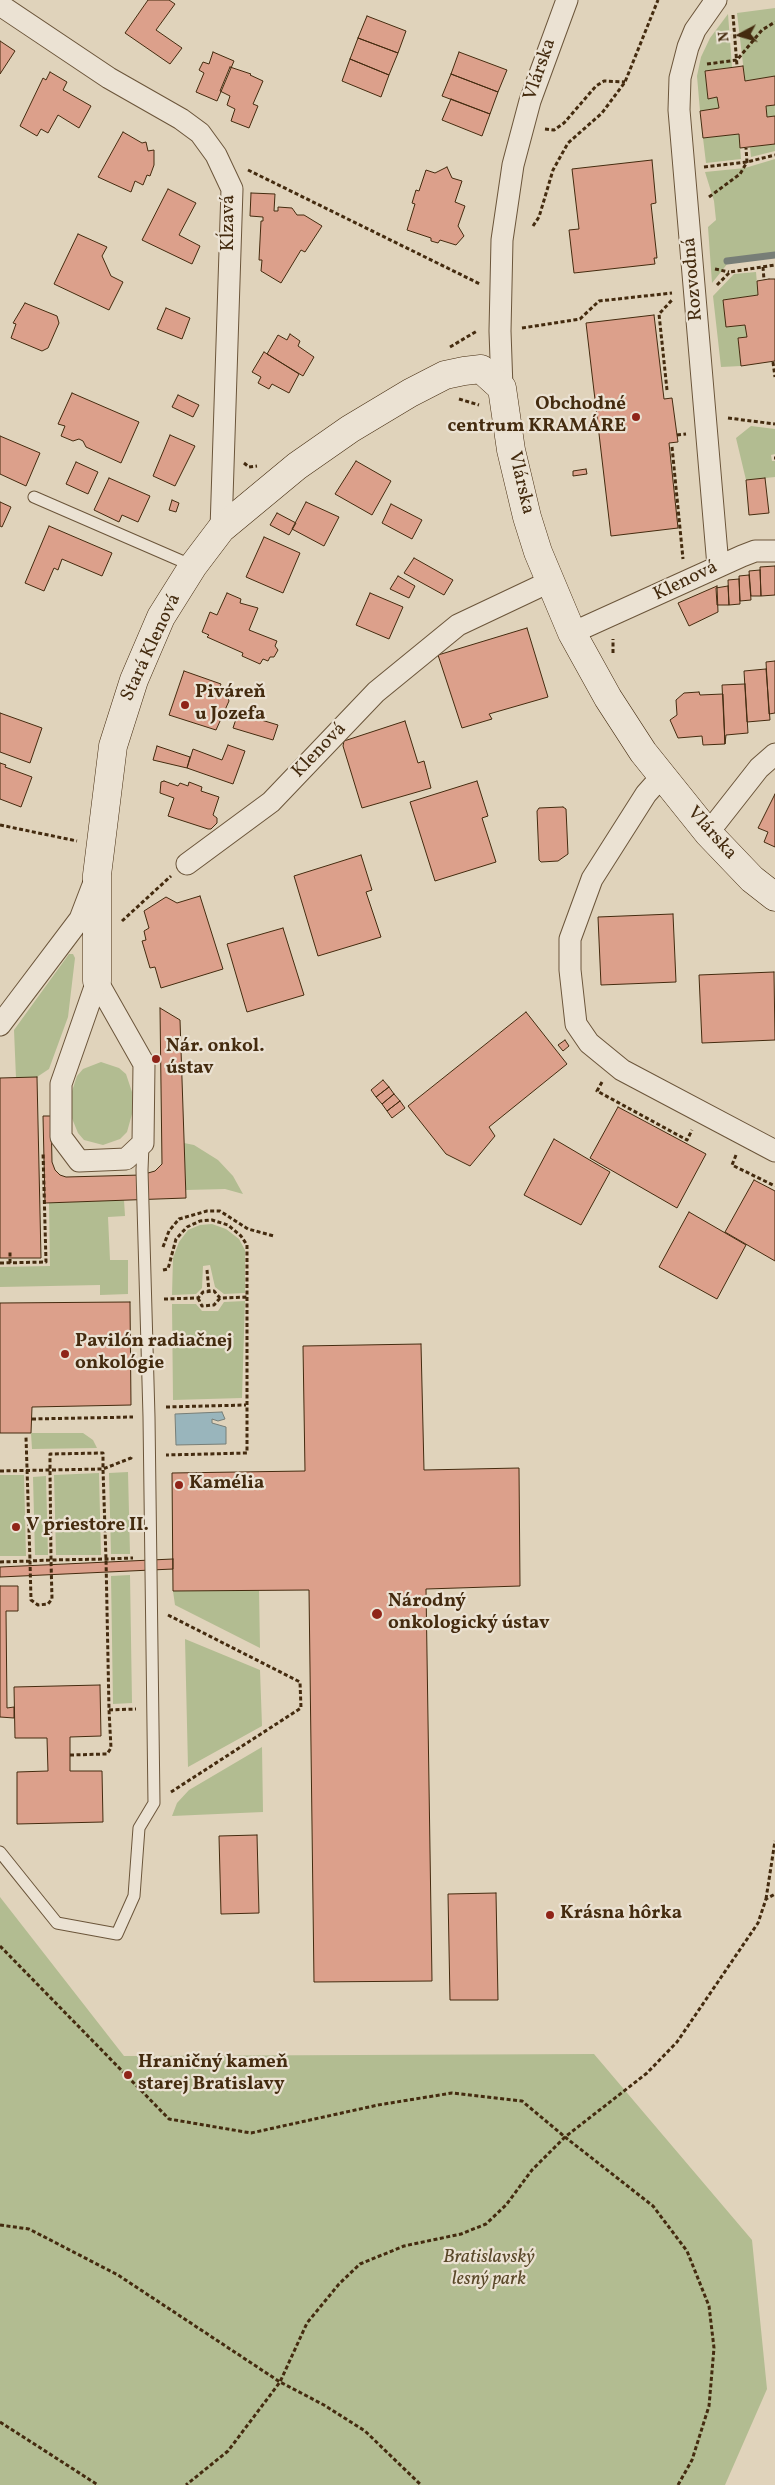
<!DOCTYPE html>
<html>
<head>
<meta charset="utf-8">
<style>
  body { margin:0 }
  #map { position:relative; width:775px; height:2485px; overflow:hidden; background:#e0d3bb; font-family:Vollkorn,serif }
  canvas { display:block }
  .north { position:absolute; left:715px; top:10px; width:50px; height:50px; -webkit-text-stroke:4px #ebe2d3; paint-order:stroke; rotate:264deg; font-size:14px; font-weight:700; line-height:20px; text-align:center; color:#442b0f }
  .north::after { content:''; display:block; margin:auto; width:18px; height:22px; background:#442b0f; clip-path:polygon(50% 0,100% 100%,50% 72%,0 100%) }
</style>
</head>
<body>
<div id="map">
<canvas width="775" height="2485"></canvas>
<div class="north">N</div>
</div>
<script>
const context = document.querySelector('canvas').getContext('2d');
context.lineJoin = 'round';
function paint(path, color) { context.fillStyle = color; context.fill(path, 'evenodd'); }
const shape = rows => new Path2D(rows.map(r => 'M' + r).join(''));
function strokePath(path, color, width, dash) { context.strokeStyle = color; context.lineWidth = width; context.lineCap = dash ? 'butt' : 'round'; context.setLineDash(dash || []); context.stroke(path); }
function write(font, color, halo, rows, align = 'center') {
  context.font = font + ' Vollkorn,serif'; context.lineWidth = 4.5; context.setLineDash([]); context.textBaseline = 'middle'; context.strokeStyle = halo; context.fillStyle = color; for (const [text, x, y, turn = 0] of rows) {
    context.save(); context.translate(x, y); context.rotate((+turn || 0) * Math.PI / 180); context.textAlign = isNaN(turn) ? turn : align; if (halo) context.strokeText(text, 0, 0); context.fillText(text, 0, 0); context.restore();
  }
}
paint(shape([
  [775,8,775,76,745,81,737,13],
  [728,14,732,67,705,71,708,98,717,97,719,108,700,111,697,76,701,57,710,38],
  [775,105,775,116,767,117,766,106],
  [739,134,741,159,706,163,703,138],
  [775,144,775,151,751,157,750,147],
  [775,159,775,256,728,263,712,283,708,227,716,220,714,201,705,172,745,168],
  [756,272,758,295,723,300,727,327,745,325,747,337,738,338,741,366,721,367,713,296,734,274],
  [751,426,775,429,775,454,771,455,772,461,775,461,775,477,746,480,736,438],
  [69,954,73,954,75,958,68,1017,49,1069,37,1077,16,1078,14,1030],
  [101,1062,119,1068,126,1074,132,1092,132,1114,127,1132,120,1139,103,1145,84,1140,78,1133,71,1116,71,1094,77,1076,83,1069],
  [184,1143,194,1145,218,1160,233,1176,243,1194,225,1189,186,1190],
  [124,1200,125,1216,108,1217,110,1260,128,1260,128,1294,100,1295,100,1285,0,1287,0,1267,50,1266,49,1203],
  [212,1224,226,1229,239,1239,245,1250,245,1293,224,1294,215,1287,210,1265,203,1266,202,1288,196,1294,172,1295,173,1258,179,1242,188,1230,200,1225],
  [245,1301,242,1398,173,1400,172,1304,196,1304,202,1311,218,1311,224,1302],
  [31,1433,83,1433,93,1440,97,1448,32,1449],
  [128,1472,130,1554,111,1554,109,1473],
  [99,1473,101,1555,56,1555,54,1475],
  [0,1475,24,1475,26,1556,0,1556],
  [46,1476,48,1555,35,1555,33,1477],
  [130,1575,132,1703,113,1704,111,1576],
  [259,1590,260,1648,175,1605,173,1591],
  [185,1639,260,1670,262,1726,188,1767],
  [262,1747,263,1812,172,1816,177,1803,189,1790],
  [0,1897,124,2056,594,2054,752,2240,767,2389,725,2485,0,2485]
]), '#b2bc91');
const water = shape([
  [222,1412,225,1419,218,1421,212,1419,212,1423,226,1427,226,1444,176,1445,175,1414,222,1412]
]);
paint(water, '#99b5bc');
strokePath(water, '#777e77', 1);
strokePath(shape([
  [727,261,775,255]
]), '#777e77', 7);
const building = shape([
  [148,0,169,0,175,4,156,30,182,48,170,64,125,33,148,0],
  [367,16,406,31,398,53,358,38,367,16],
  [358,38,398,53,389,75,350,59,358,38],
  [0,41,15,51,0,74,0,41],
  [213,52,234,61,217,101,196,92,204,73,199,70,203,62,209,64,213,52],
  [459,52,507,70,498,92,451,74,459,52],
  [350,59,389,75,381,97,342,81,350,59],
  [743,66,745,81,775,76,775,105,766,106,767,117,775,116,775,144,740,148,739,134,703,138,700,111,719,108,717,97,708,99,705,71,743,66],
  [230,67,251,74,250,75,263,81,253,104,258,106,249,128,231,121,235,109,227,105,230,96,220,91,230,67],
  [50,72,67,82,63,90,91,106,79,128,58,115,48,133,41,129,37,136,20,126,43,78,46,80,50,72],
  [451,74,498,92,490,114,442,96,451,74],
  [451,99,490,114,482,136,442,120,451,99],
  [123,132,142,143,146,142,148,151,154,150,154,165,150,176,147,175,143,185,135,181,131,192,98,177,123,132],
  [652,160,656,203,651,204,657,258,654,258,655,264,574,273,569,230,579,229,572,169,652,160],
  [447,167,452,178,462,181,455,202,465,206,458,226,464,236,456,245,440,240,438,243,431,241,431,238,407,230,415,204,412,203,416,190,419,191,426,170,435,173,447,167],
  [168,189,196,203,179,235,200,246,192,264,142,240,168,189],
  [251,193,275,194,274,211,278,211,278,207,292,208,297,215,304,215,322,226,305,252,301,250,281,283,261,271,262,260,259,260,261,221,263,221,263,217,250,216,251,193],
  [78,234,107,247,102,256,111,276,123,282,109,310,54,284,78,234],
  [769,279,775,279,775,361,741,366,738,338,747,337,745,325,726,327,723,300,758,295,757,281,769,279],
  [25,303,57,316,59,323,48,348,42,351,11,338,16,324,13,323,25,303],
  [166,308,190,318,182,339,157,329,166,308],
  [654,315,664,399,672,398,677,435,678,442,669,443,678,528,611,536,586,323,654,315],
  [290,334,300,341,298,346,314,357,303,376,267,354,278,335,287,340,290,334],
  [264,352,299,374,289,393,272,384,269,389,258,383,261,377,252,372,264,352],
  [72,393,139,422,121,463,86,447,83,441,79,439,73,441,61,436,65,426,58,424,72,393],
  [178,395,199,405,193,417,172,407,178,395],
  [170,435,195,446,175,486,153,476,170,435],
  [0,436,40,453,26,486,0,474,0,436],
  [356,461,391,481,372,515,335,494,356,461],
  [76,462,98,472,88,494,66,484,76,462],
  [586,469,587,474,573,476,573,471,586,469],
  [109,478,150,496,138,522,122,515,119,522,94,510,109,478],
  [765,478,769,513,749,515,746,480,765,478],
  [172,500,179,503,176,512,169,510,172,500],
  [0,502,11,507,2,527,0,526,0,502],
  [306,502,339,517,324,546,292,529,306,502],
  [391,504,422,520,412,539,382,523,391,504],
  [277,513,296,523,289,535,270,525,277,513],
  [49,526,112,553,102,576,62,559,58,570,54,568,44,591,25,583,49,526],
  [264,537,300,553,283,593,246,577,264,537],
  [414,558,453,580,444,595,404,573,414,558],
  [775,566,775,595,761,596,760,567,775,566],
  [760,570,761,596,751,596,749,571,760,570],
  [749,575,751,600,740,601,739,576,749,575],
  [398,576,415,586,409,598,390,589,398,576],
  [739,579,740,604,729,605,728,580,739,579],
  [717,586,718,612,689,626,678,603,717,586],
  [728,586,729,605,717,605,716,588,728,586],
  [227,593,241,599,240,603,258,608,249,630,277,641,275,646,278,650,274,657,270,657,268,661,263,659,260,664,242,656,243,653,207,637,209,635,202,632,210,612,217,615,227,593],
  [370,593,403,607,389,639,356,625,370,593],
  [527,628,548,697,489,714,492,719,462,728,438,655,527,628],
  [775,661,775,713,769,714,766,662,775,661],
  [766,669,770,720,747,722,744,671,766,669],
  [184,671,221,684,218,692,227,695,229,701,216,730,169,715,184,671],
  [745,684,748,733,726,735,725,744,722,685,745,684],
  [699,692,700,695,723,694,725,744,703,745,702,736,678,738,670,720,677,715,676,700,684,693,699,692],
  [0,713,42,728,30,763,0,752,0,713],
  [238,713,278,725,273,740,233,728,238,713],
  [405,721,418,763,424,761,431,788,362,808,343,746,344,741,405,721],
  [228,745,245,751,233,784,187,768,193,749,222,760,228,745],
  [157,746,190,757,187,768,153,760,157,746],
  [0,763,6,765,5,767,32,777,21,807,0,799,0,763],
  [164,781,178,786,180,783,188,786,189,782,202,787,201,791,219,797,213,815,217,818,217,823,211,829,208,829,168,816,174,798,160,793,161,782,164,781],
  [477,781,488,816,482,818,496,862,435,881,410,802,477,781],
  [775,794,775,847,764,842,768,832,758,828,775,794],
  [563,807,566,809,568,854,558,861,541,862,539,860,537,811,539,808,563,807],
  [361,855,372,890,366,892,381,937,318,956,294,876,361,855],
  [200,896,223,969,161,988,155,967,150,968,142,941,146,940,144,931,149,928,144,911,166,897,177,903,200,896],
  [673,914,676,982,601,985,598,917,673,914],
  [283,928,304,995,247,1012,227,944,283,928],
  [774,972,775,1040,702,1043,699,975,774,972],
  [160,1008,180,1020,186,1198,45,1203,43,1116,51,1116,52,1162,55,1170,60,1175,66,1177,141,1175,155,1171,162,1164,160,1008],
  [526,1012,567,1064,489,1127,495,1136,470,1166,446,1154,408,1106,526,1012],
  [565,1040,569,1046,563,1051,558,1045,565,1040],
  [37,1077,41,1258,0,1258,0,1078,37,1077],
  [383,1080,389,1087,376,1097,371,1090,383,1080],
  [389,1087,394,1094,382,1104,376,1097,389,1087],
  [394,1094,400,1101,387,1111,382,1104,394,1094],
  [400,1101,405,1108,392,1118,387,1111,400,1101],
  [618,1107,706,1154,677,1208,590,1158,618,1107],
  [554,1139,610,1172,581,1225,524,1195,554,1139],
  [754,1180,775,1191,775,1261,725,1232,754,1180],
  [689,1212,746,1245,717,1299,659,1267,689,1212],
  [130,1302,131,1405,32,1407,31,1433,0,1433,0,1303,130,1302],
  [421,1344,424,1470,519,1468,520,1586,426,1589,432,1981,314,1982,309,1590,173,1591,172,1473,305,1471,303,1346,421,1344],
  [173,1559,173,1569,0,1577,0,1567,173,1559],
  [0,1586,18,1586,18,1611,6,1611,7,1708,14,1707,14,1718,0,1717,0,1586],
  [100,1685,101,1736,70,1737,70,1771,102,1771,103,1822,17,1824,17,1772,48,1771,47,1738,15,1738,14,1687,100,1685],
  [257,1835,259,1913,221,1914,219,1836,257,1835],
  [496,1893,498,2000,450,2000,448,1894,496,1893]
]);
paint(building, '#dca08b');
strokePath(building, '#442b0f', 1);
const lane = shape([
  [34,497,193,566],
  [0,1852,57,1923,117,1934,134,1896,139,1828,154,1803,149,1417,142,1170,143,1145]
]);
const street = shape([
  [716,0,695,30,688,47,680,78,679,110,718,566],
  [0,5,109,78,181,119,200,133,216,155,232,189,221,529],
  [502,388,500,331,502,240,513,165,530,101,567,0],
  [572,633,742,556,755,551,775,551],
  [662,776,646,794,592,879,570,939,570,970,576,1024,589,1043,622,1070,775,1151],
  [708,833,759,768,775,754],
  [187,864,271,802,376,692,458,625,549,582],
  [97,981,144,1064,143,1143,126,1159,79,1161,61,1137,61,1084,97,981],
  [0,1025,80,919,93,885]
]);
const secondary = shape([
  [97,981,97,875,113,746,134,680,161,617,193,566,221,529,297,466,350,429,410,393,445,375,464,371,481,369,502,388,511,450,527,517,538,552,572,633,608,698,643,752,708,833,752,879,775,897]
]);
strokePath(lane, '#6b553a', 13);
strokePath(street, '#6b553a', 23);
strokePath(secondary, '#442b0f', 29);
strokePath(shape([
  [733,15,737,66],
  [707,64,737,60,762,30,775,22],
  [545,129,554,130,564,123,596,86,604,81,625,82],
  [704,167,747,162,775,155],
  [248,170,480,284],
  [709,197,740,174,747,162,746,148],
  [533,226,539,217,553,170,568,143,602,113,625,82,658,0],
  [763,267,764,280],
  [715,269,729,272],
  [717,285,730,272,775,265],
  [522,328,580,319,599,301,672,293],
  [450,347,477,331],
  [773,362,775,377],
  [667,390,659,314,672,300],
  [459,399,479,405],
  [728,418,775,424],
  [677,435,686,434],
  [672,447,683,559],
  [774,458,775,458],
  [244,463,249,467,257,466],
  [613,653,613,639],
  [0,825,77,841],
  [122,921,171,876],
  [602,1082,597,1091,687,1140,692,1130],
  [736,1155,732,1165,775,1186],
  [163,1247,169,1231,179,1219,207,1211,220,1211,248,1229,274,1236],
  [0,1263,46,1262,43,1152],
  [10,1263,10,1251],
  [163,1270,168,1269,176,1239,187,1227,200,1221,212,1220,228,1225,241,1236,247,1245,247,1453,166,1455],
  [207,1270,209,1292],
  [198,1298,202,1306,214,1305,220,1298],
  [164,1299,198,1298,203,1292,214,1291,220,1298,248,1297],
  [166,1407,246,1405],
  [32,1419,133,1417],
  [0,1471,103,1469,131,1458,132,1456],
  [0,1562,30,1561,26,1437],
  [168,1615,300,1682,301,1708,171,1792],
  [109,1710,136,1709],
  [70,1755,107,1754,111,1748,109,1710,106,1559,103,1469,103,1453,50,1454,50,1470,51,1560,52,1599,48,1604,38,1605,31,1600,30,1561,51,1560,106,1559,133,1558],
  [766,1899,775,1841],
  [0,1946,169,2119,251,2133,378,2105,452,2093,522,2101,565,2137,532,2170,506,2205,486,2224,461,2234,404,2246,360,2264,339,2284,307,2323,280,2382,228,2451,186,2485],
  [0,2225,29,2229,118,2275,280,2382,324,2405,365,2431,421,2485],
  [0,2422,98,2485],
  [678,2485,692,2460,709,2406,714,2348,709,2306,687,2251,653,2206,565,2137,647,2073,677,2042,758,1923,766,1899,775,1894]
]), '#442b0f', 3, [4, 2.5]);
strokePath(lane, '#ebe2d3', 11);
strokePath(street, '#ebe2d3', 21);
strokePath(secondary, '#ebe2d3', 28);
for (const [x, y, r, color] of [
  [636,417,5,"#8f2418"],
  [185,705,5,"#8f2418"],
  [156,1059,5,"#8f2418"],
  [65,1354,5,"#8f2418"],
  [179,1485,5,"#8f2418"],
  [16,1527,5,"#8f2418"],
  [377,1614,6,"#8f2418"],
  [550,1915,5,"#8f2418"],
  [128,2075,5,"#8f2418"]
]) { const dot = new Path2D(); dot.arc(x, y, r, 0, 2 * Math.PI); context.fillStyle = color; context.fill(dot); strokePath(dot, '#ebe2d3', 2); }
write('19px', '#442b0f', '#ebe2d3', [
  ["Vlárska",541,70,-71],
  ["Kĺzavá",230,223,-90],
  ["Rozvodná",694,279,-95],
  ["Vlárska",520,483,77],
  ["Klenová",686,582,-26],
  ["Stará Klenová",152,648,-65],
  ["Klenová",320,751,-46],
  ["Vlárska",711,834,48]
]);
write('bold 19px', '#442b0f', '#ebe2d3', [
  ["Obchodné",626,406,"right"],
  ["centrum KRAMÁRE",626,428,"right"],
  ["Piváreň",195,694],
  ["u Jozefa",195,716],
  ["Nár. onkol.",166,1048],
  ["ústav",166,1070],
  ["Pavilón radiačnej",75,1343],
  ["onkológie",75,1365],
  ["Kamélia",189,1485],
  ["V priestore II.",26,1527],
  ["Národný",388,1603],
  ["onkologický ústav",388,1625],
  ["Krásna hôrka",560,1915],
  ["Hraničný kameň",138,2064],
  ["starej Bratislavy",138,2086]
], 'left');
write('italic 19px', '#5a4829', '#ebe2d3', [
  ["Bratislavský",489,2259],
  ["lesný park",489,2281]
]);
</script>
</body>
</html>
